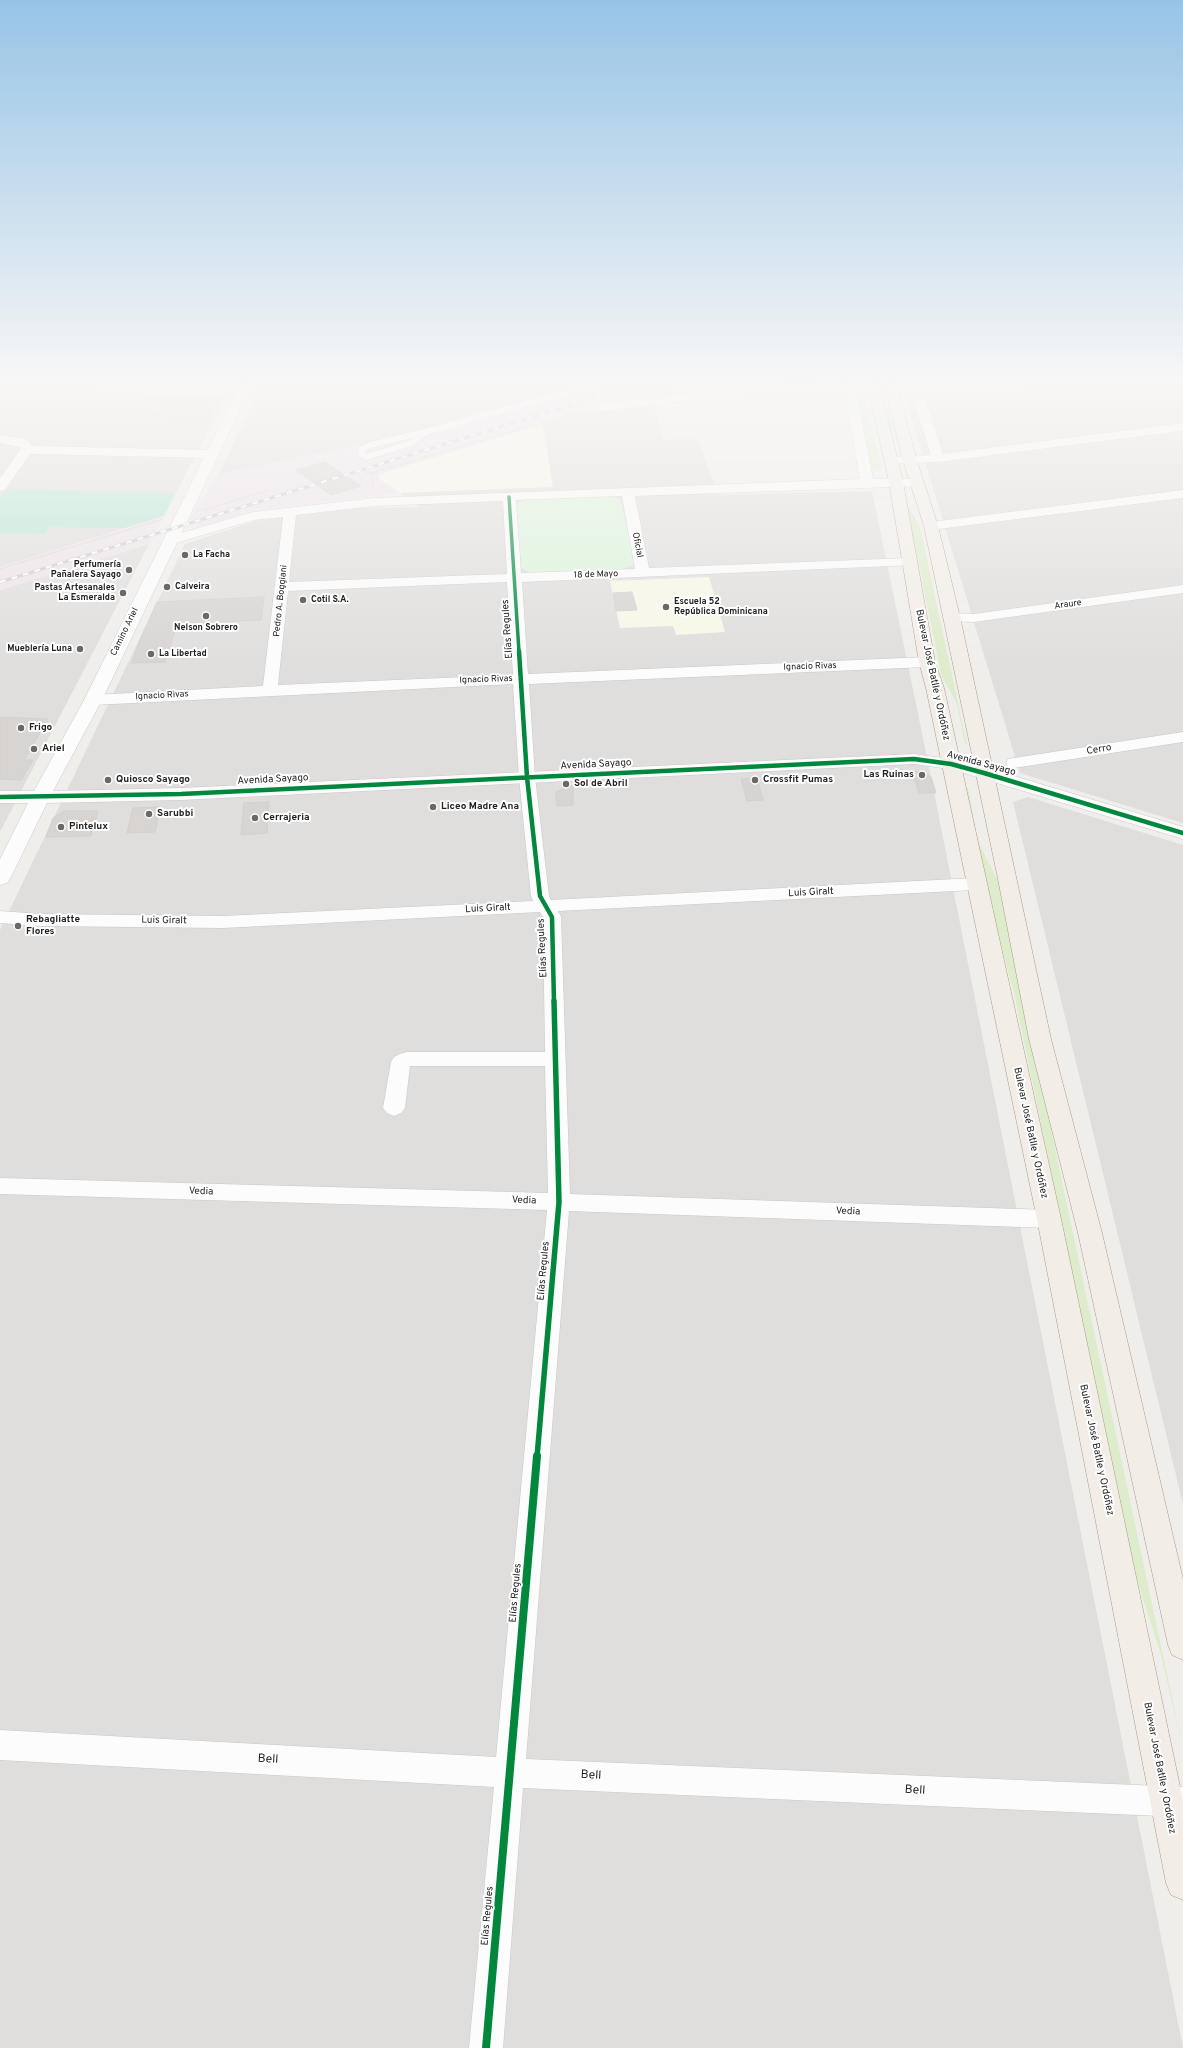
<!DOCTYPE html>
<html>
<head>
<meta charset="utf-8">
<style>
  body { margin:0 }
  canvas { display:block; background:#f0eeeb }
</style>
</head>
<body>
<canvas width="1183" height="2048"></canvas>
<script>
const context = document.querySelector('canvas').getContext('2d');
context.lineJoin = 'round';
function paint(path, color) { context.fillStyle = color; context.fill(path, 'evenodd'); }
const shape = rows => new Path2D(rows.map(r => 'M' + r).join(''));
function strokePath(path, color, width, dash) { context.strokeStyle = color; context.lineWidth = width; context.lineCap = dash ? 'butt' : 'round'; context.setLineDash(dash || []); context.stroke(path); }
function write(font, color, halo, rows, align = 'center') {
  context.font = font + ' Overpass,sans-serif'; context.lineWidth = 4; context.setLineDash([]); context.textBaseline = 'middle'; context.strokeStyle = halo; context.fillStyle = color; for (const [text, x, y, turn = 0] of rows) {
    context.save(); context.translate(x, y); context.rotate((+turn || 0) * Math.PI / 180); context.textAlign = isNaN(turn) ? turn : align; if (halo) context.strokeText(text, 0, 0); context.fillText(text, 0, 0); context.restore();
  }
}
paint(shape([
  [0,383,233,383,164,516,0,567],
  [262,383,596,383,473,422,219,474],
  [1073,383,1183,383,1183,823,1020,773,907,403],
  [654,406,663,440,698,439,718,495,872,491,930,772,1183,2048,0,2048,0,930,185,544,255,521,356,508,420,507,378,478,380,474,575,413],
  [149,544,0,832,0,590],
  [1028,797,1183,845,1183,1504,1013,802]
]), '#dfdedc');
paint(shape([
  [603,383,704,383,575,413,380,474,378,478,400,493,256,510,198,527,190,519,219,474,473,422],
  [164,516,149,544,0,590,0,567]
]), '#ede4e9');
paint(shape([
  [101,383,232,383,226,395,95,392],
  [543,424,553,487,400,493,378,478,380,474],
  [709,577,725,632,676,635,673,626,620,628,610,581]
]), '#f8f7e8');
paint(shape([
  [850,383,861,383,882,470,872,471,854,387],
  [879,383,883,383,902,457,898,444,890,430],
  [904,490,908,506,920,526,967,745,965,744,957,704,941,674],
  [965,787,968,788,978,841,998,881,1183,1749,1161,1655,1133,1568,1014,993,994,919]
]), '#ddeccb');
paint(shape([
  [612,497,617,498,621,502,635,563,633,565,622,569,535,573,529,572,521,568,516,508,517,503,530,499]
]), '#daf5da');
paint(shape([
  [6,489,175,493,164,516,124,528,49,527,45,534,0,533,0,498]
]), '#b7e6d2');
const building = shape([
  [165,396,217,397,207,418,153,417,165,396],
  [325,462,361,486,331,495,296,470,325,462],
  [632,592,637,610,616,611,613,593,632,592],
  [264,597,261,620,177,624,165,662,132,663,139,642,157,602,264,597],
  [0,717,48,719,24,760,33,760,21,780,0,779,0,717],
  [912,771,925,773,931,777,936,793,919,793,912,771],
  [757,778,763,800,747,801,741,779,757,778],
  [573,785,573,805,557,806,556,792,573,785],
  [269,802,267,833,241,835,244,803,269,802],
  [160,807,155,832,127,833,133,808,160,807],
  [64,811,98,811,91,836,46,837,53,818,64,811]
]);
paint(building, '#d7d4d2');
strokePath(building, '#d3d0cc', 1);
const service = shape([
  [429,431,409,444,366,457,361,454,362,449,370,445,429,431],
  [429,431,569,392,577,383]
]);
const minor = shape([
  [784,383,821,383,815,386,601,411,595,407,601,403,784,383],
  [837,383,851,383,855,387,873,479,916,479,922,483,921,486,635,496,649,568,909,558,914,559,916,562,914,565,522,582,528,674,927,657,932,659,935,662,932,665,927,667,529,684,535,777,549,896,551,900,975,878,981,880,984,884,981,888,975,890,558,911,561,917,570,1194,1049,1210,1057,1213,1060,1219,1057,1225,1049,1228,569,1211,526,1759,1183,1787,1183,1817,523,1788,503,2048,469,2048,494,1787,0,1760,0,1730,496,1757,547,1210,0,1194,0,1178,548,1193,545,1066,410,1066,405,1108,401,1113,394,1116,387,1113,383,1108,391,1062,394,1057,400,1054,407,1052,545,1052,543,917,540,912,223,928,40,926,0,923,0,911,40,914,223,916,533,901,531,896,519,777,513,684,93,705,87,703,85,700,87,697,93,695,263,686,283,517,254,520,169,545,164,544,162,541,164,538,253,512,374,498,860,479,845,395,844,389,837,383],
  [622,496,635,569,521,573,516,500,622,496],
  [503,501,507,574,289,582,296,515,374,506,503,501],
  [507,582,513,675,278,685,288,591,507,582],
  [920,398,926,402,943,454,1183,423,1183,431,938,462,888,464,886,461,892,457,931,455,914,402,920,398],
  [0,435,26,439,32,446,211,450,217,454,211,458,30,454,5,490,0,491,0,478,20,450,20,447,0,443,0,435],
  [1183,490,1183,498,931,530,926,529,924,526,926,523,931,522,1183,490],
  [1183,585,1183,593,974,622,952,621,947,620,945,617,947,614,952,613,974,614,1183,585],
  [1183,732,1183,742,1014,768,1008,767,1006,763,1008,759,1014,758,1183,732]
]);
const tertiary = shape([
  [241,383,253,383,102,700,53,791,181,788,914,754,951,759,991,769,1183,827,1183,839,977,777,950,769,914,764,181,800,47,803,10,879,7,883,0,885,0,859,28,803,0,803,0,791,34,791,84,700,241,383]
]);
const primary = shape([
  [867,383,879,383,903,482,935,662,944,688,1061,1219,1183,1801,1183,1900,1171,1895,1166,1883,1037,1219,926,688,919,662,889,482,867,383],
  [884,383,896,383,917,461,938,526,960,617,1051,1039,1102,1233,1183,1579,1183,1660,1172,1655,1168,1645,1078,1233,1029,1039,998,879,924,526,903,461,884,383]
]);
strokePath(service, '#c9c8c7', 7);
strokePath(minor, '#c9c8c7', 1);
strokePath(tertiary, '#c9c8c7', 1);
strokePath(primary, '#a79c86', 1);
strokePath(shape([
  [364,473,372,473],
  [373,489,372,473,586,409],
  [204,510,269,490],
  [0,569,163,519]
]), '#dccecd', 1.5, [1.5, 1.5]);
strokePath(service, '#fdfcfc', 6);
paint(minor, '#fdfcfc');
paint(tertiary, '#fdfcfc');
paint(primary, '#f3ede7');
const rail = shape([
  [635,388,660,383],
  [0,582,642,383]
]);
strokePath(rail, '#ccc', 3);
strokePath(rail, '#fff', 2, [6]);
strokePath(shape([
  [509,497,519,652]
]), '#00873e', 3.5);
strokePath(shape([
  [519,651,527,777,540,896,552,917,554,1002],
  [0,797,181,794,914,759,951,764,984,773,1183,833]
]), '#00873e', 4.5);
strokePath(shape([
  [537,1457,559,1202,554,1001]
]), '#00873e', 5.5);
strokePath(shape([
  [486,2048,537,1456]
]), '#00873e', 8);
const sky = context.createLinearGradient(0, 0, 0, 670);
sky.addColorStop(0, '#97c4e6');
sky.addColorStop(0.57, '#f8f7f6');
sky.addColorStop(1, '#f8f7f600');
context.fillStyle = sky;
context.fillRect(0, 0, 1183, 670);
for (const [x, y, r, color] of [
  [185,555,4,"#6a6968"],
  [129,570,4,"#6a6968"],
  [167,587,4,"#6a6968"],
  [123,593,4,"#6a6968"],
  [303,600,4,"#6a6968"],
  [666,607,4,"#6a6968"],
  [206,616,4,"#6a6968"],
  [80,649,4,"#6a6968"],
  [151,654,4,"#6a6968"],
  [21,728,4,"#6a6968"],
  [34,749,4,"#6a6968"],
  [922,775,4,"#6a6968"],
  [108,780,4,"#6a6968"],
  [755,780,4,"#6a6968"],
  [566,784,4,"#6a6968"],
  [433,807,4,"#6a6968"],
  [149,814,4,"#6a6968"],
  [255,818,4,"#6a6968"],
  [61,827,4,"#6a6968"],
  [18,926,4,"#6a6968"]
]) { const dot = new Path2D(); dot.arc(x, y, r, 0, 2 * Math.PI); context.fillStyle = color; context.fill(dot); strokePath(dot, '#fff', 1.5); }
write('9px', '#222', '#fff', [
  ["Oficial",637,545,79],
  ["18 de Mayo",596,575,-2],
  ["Pedro A. Boggiani",281,601,-84],
  ["Araure",1068,605,-8],
  ["Camino Ariel",125,632,-64],
  ["Ignacio Rivas",810,667,-2],
  ["Ignacio Rivas",486,680,-2],
  ["Ignacio Rivas",162,696,-3]
]);
write('bold 9px', '#222', '#fff', [
  ["La Facha",193,555],
  ["Perfumería",121,565,"right"],
  ["Pañalera Sayago",121,575,"right"],
  ["Calveira",175,587],
  ["Pastas Artesanales",115,588,"right"],
  ["La Esmeralda",115,598,"right"],
  ["Cotil S.A.",311,600],
  ["Escuela 52",674,602],
  ["República Dominicana",674,612],
  ["Nelson Sobrero",206,628,"center"],
  ["Mueblería Luna",72,649,"right"],
  ["La Libertad",159,654]
], 'left');
write('10px', '#222', '#fff', [
  ["Elías Regules",508,629,-94],
  ["Bulevar José Batlle y Ordóñez",932,675,78],
  ["Cerro",1099,750,-9],
  ["Avenida Sayago",981,764,15],
  ["Avenida Sayago",596,765,-3],
  ["Avenida Sayago",273,780,-3],
  ["Luis Giralt",811,893,-3],
  ["Luis Giralt",488,909,-3],
  ["Luis Giralt",164,921,1],
  ["Elías Regules",543,948,-93],
  ["Bulevar José Batlle y Ordóñez",1030,1133,78],
  ["Vedia",201,1192,2],
  ["Vedia",524,1201,2],
  ["Vedia",848,1212,2],
  ["Elías Regules",544,1271,-85],
  ["Bulevar José Batlle y Ordóñez",1096,1450,78],
  ["Elías Regules",516,1593,-85],
  ["Bulevar José Batlle y Ordóñez",1159,1768,79],
  ["Elías Regules",488,1916,-85]
]);
write('bold 10px', '#222', '#fff', [
  ["Frigo",29,728],
  ["Ariel",42,749],
  ["Las Ruinas",914,775,"right"],
  ["Quiosco Sayago",116,780],
  ["Crossfit Pumas",763,780],
  ["Sol de Abril",574,784],
  ["Liceo Madre Ana",441,807],
  ["Sarubbi",157,814],
  ["Cerrajeria",263,818],
  ["Pintelux",69,827],
  ["Rebagliatte",26,920],
  ["Flores",26,932]
], 'left');
write('12px', '#222', '#fff', [
  ["Bell",268,1760,3],
  ["Bell",591,1776,3],
  ["Bell",915,1791,3]
]);
</script>
</body>
</html>
